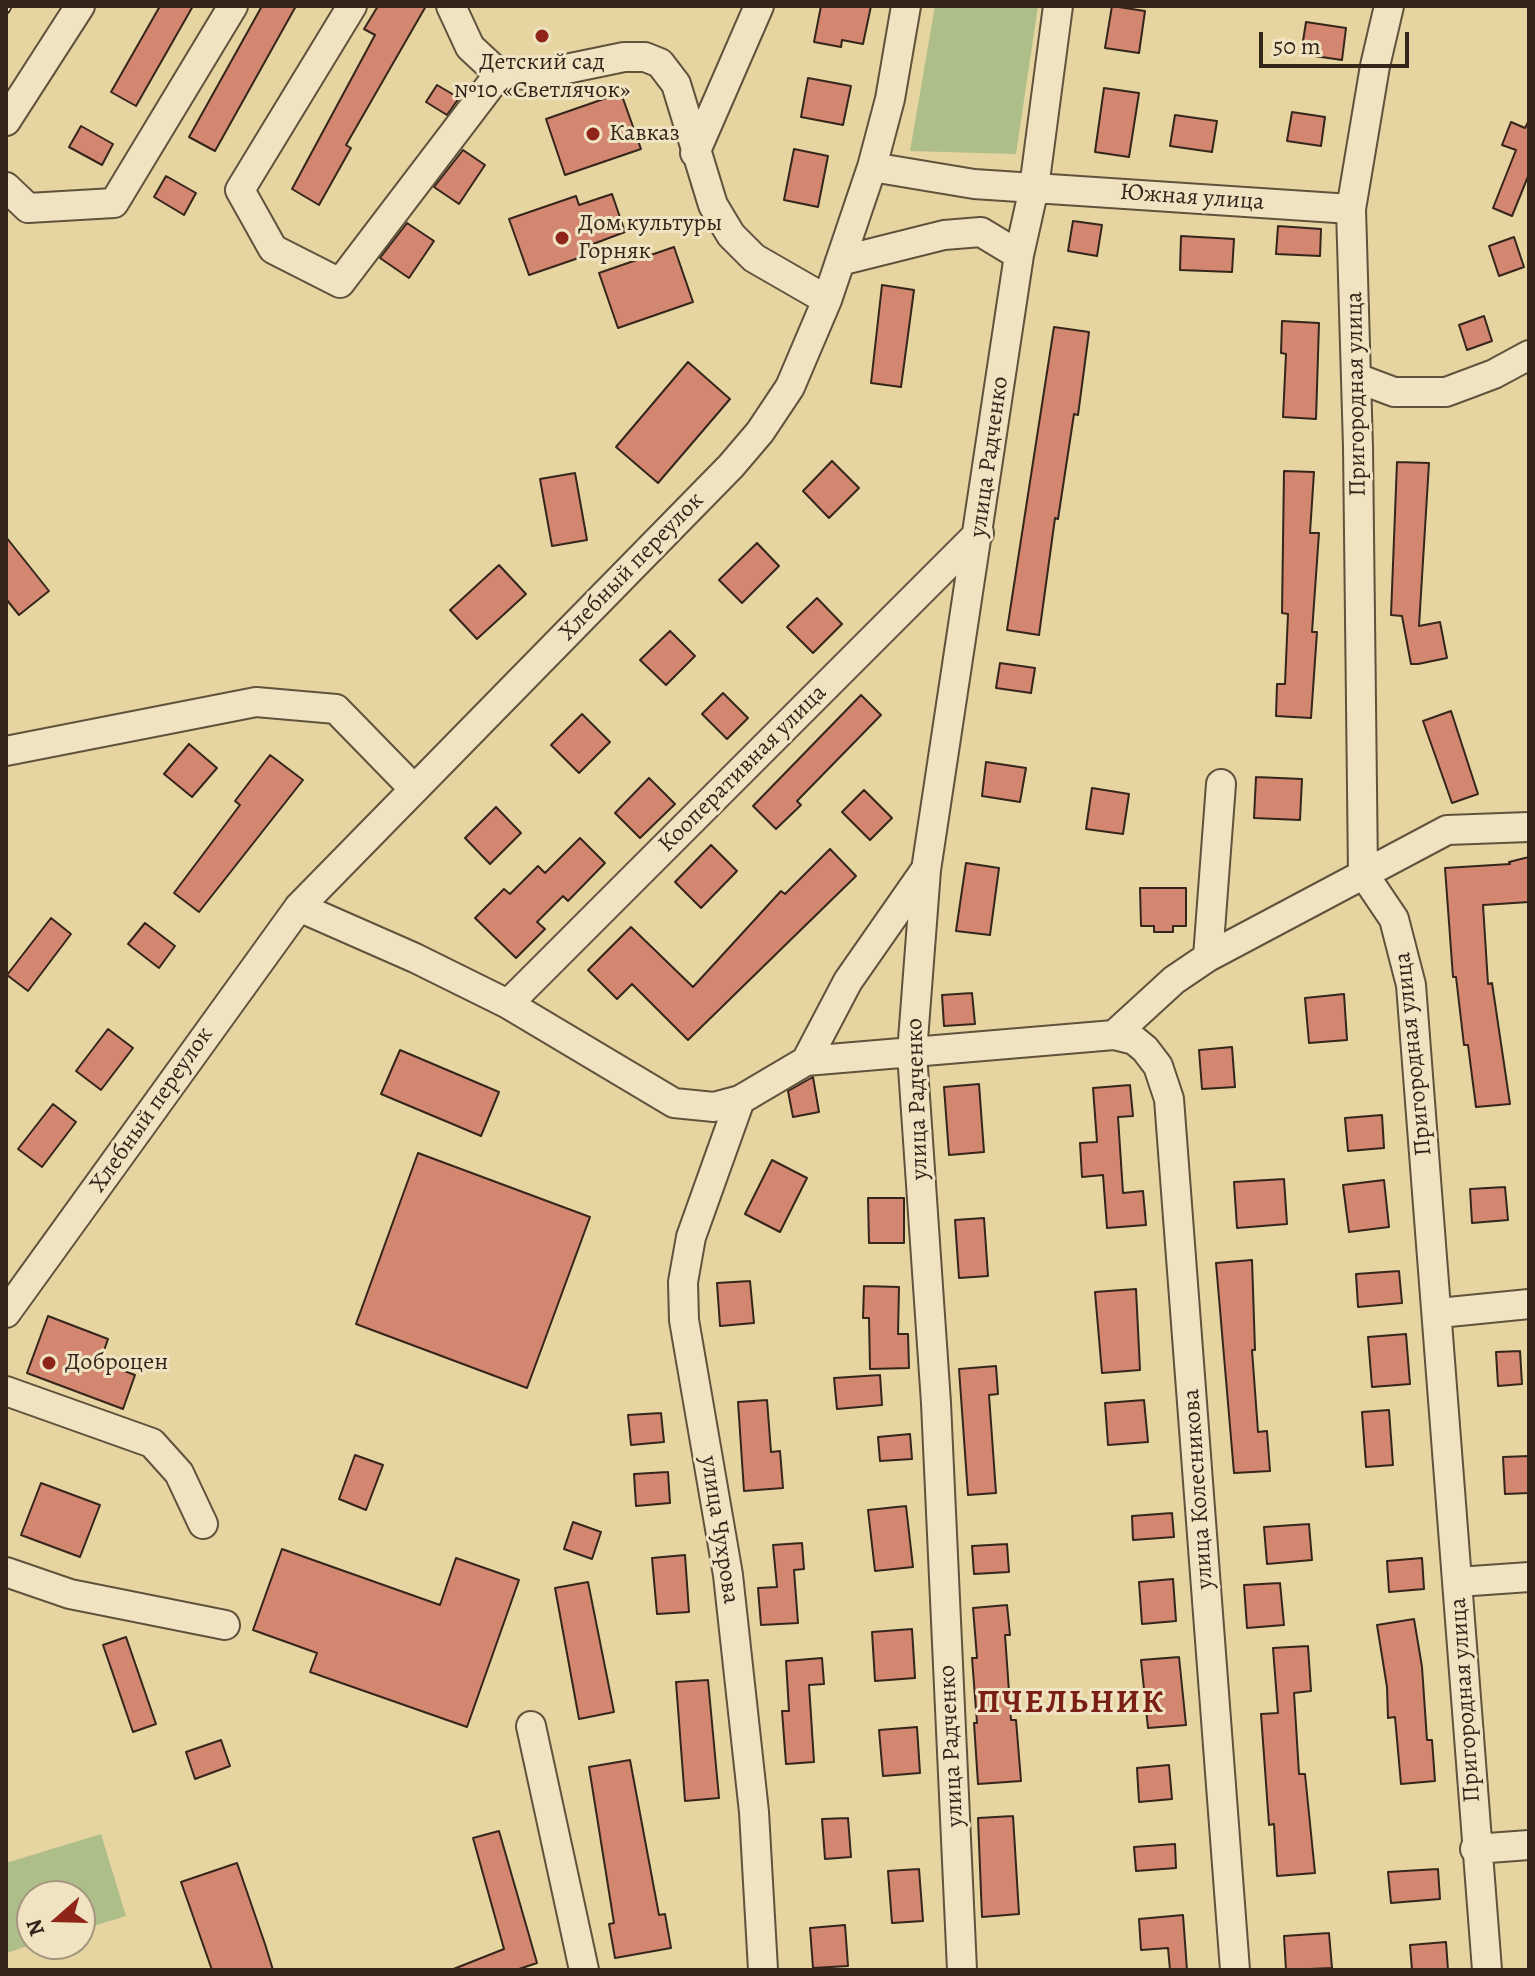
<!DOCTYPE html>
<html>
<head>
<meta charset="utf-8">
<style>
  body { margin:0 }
  #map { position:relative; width:1535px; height:1976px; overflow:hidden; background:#e6d4a1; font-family:Alegreya,serif }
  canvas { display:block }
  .frame { position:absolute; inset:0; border:8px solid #34261b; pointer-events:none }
  .north { position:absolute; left:16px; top:1880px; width:80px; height:80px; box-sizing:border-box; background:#efe3c2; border:2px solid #a4977f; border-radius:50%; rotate:250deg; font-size:22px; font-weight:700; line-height:32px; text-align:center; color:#34261b }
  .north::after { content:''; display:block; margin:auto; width:28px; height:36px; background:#8f2418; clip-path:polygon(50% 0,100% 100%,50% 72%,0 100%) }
  .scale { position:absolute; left:1259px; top:32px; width:150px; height:36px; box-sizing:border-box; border:4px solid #34261b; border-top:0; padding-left:10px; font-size:24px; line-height:28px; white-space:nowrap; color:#34261b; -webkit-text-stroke:6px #efe3c2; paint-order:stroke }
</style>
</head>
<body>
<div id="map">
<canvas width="1535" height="1976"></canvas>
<div class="frame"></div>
<div class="north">N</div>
<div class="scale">50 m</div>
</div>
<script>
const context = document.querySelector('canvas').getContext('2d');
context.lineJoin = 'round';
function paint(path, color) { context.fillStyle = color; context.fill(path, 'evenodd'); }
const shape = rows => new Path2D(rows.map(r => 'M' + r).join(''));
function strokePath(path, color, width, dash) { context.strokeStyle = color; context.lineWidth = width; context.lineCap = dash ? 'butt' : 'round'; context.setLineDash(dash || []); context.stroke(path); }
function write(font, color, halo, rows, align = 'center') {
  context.font = font + ' Alegreya,serif'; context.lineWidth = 6; context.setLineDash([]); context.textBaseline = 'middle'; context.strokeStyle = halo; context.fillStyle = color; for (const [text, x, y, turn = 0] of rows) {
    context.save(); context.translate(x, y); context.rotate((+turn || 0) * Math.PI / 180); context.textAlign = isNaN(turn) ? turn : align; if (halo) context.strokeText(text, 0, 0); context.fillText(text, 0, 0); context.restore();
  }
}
paint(shape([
  [935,6,1038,6,1016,154,910,151],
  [101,1834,126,1916,80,1930,80,1896,32,1896,34,1944,6,1953,6,1863]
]), '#aebe89');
const building = shape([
  [160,6,193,6,136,106,111,92,160,6],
  [262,6,296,6,215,151,189,137,262,6],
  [378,6,426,6,346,145,351,148,319,205,292,189,375,35,364,29,378,6],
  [821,6,871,6,863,44,842,40,841,47,814,42,821,6],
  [1112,6,1145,11,1139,53,1105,48,1112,6],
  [1306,22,1346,28,1342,60,1301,54,1306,22],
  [808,78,851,86,843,125,801,117,808,78],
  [437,85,459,98,447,115,426,102,437,85],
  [1104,88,1139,93,1129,157,1095,152,1104,88],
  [621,93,641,149,565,175,546,119,621,93],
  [1292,112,1325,117,1321,146,1287,141,1292,112],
  [1175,115,1217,121,1212,152,1170,146,1175,115],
  [1529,120,1529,174,1512,216,1493,208,1516,150,1502,145,1511,122,1525,128,1529,120],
  [81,126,113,144,102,165,69,147,81,126],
  [794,149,828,156,818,207,784,200,794,149],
  [463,150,485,165,459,204,434,187,463,150],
  [166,176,196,193,184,215,154,197,166,176],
  [612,194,625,232,593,244,596,252,529,275,509,219,576,196,579,205,612,194],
  [1073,221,1102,225,1097,256,1068,251,1073,221],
  [407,223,434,241,409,278,380,258,407,223],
  [1278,226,1321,229,1320,256,1276,254,1278,226],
  [1181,236,1234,239,1232,272,1180,270,1181,236],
  [1514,237,1524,267,1499,276,1489,246,1514,237],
  [674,247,693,302,618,328,599,273,674,247],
  [882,285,914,290,901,387,871,383,882,285],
  [1484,316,1492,341,1467,350,1459,325,1484,316],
  [1282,321,1319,323,1316,419,1283,417,1286,354,1281,353,1282,321],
  [1054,327,1089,332,1078,415,1074,414,1058,519,1055,518,1039,635,1007,630,1054,327],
  [688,362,730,399,658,483,616,447,688,362],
  [832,461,859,488,829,518,803,491,832,461],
  [1397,462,1429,463,1419,626,1440,622,1447,658,1418,664,1411,664,1402,616,1391,615,1397,462],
  [1284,471,1314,472,1310,533,1319,533,1312,632,1317,632,1311,718,1276,716,1277,684,1285,684,1288,614,1282,613,1284,471],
  [575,473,587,540,552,546,540,479,575,473],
  [6,537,49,591,19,615,6,599,6,537],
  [757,543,779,566,742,603,719,580,757,543],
  [499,565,526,594,477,639,450,610,499,565],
  [817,598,842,624,813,653,787,627,817,598],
  [670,631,695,656,666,685,640,660,670,631],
  [1000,663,1035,668,1031,693,996,688,1000,663],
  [723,693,748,718,727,739,702,714,723,693],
  [861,695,881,715,797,801,801,805,776,829,753,806,861,695],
  [1451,711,1478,794,1452,803,1423,721,1451,711],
  [582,714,610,742,579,773,551,745,582,714],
  [189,744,217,768,192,797,164,774,189,744],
  [270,755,303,780,199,912,174,893,240,805,235,801,270,755],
  [986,762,1026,768,1020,802,982,796,986,762],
  [1256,777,1302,779,1300,820,1254,818,1256,777],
  [649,778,675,804,640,838,615,813,649,778],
  [1092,788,1129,794,1123,834,1086,829,1092,788],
  [864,790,892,818,870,840,842,812,864,790],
  [496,807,521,833,490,864,465,838,496,807],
  [580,838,605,863,568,901,563,896,537,922,545,929,516,958,475,918,504,889,510,894,538,866,545,873,580,838],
  [711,845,737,871,701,908,675,882,711,845],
  [830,849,856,876,688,1040,632,984,617,999,588,970,631,927,693,987,781,891,785,894,830,849],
  [1529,857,1529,902,1483,905,1488,984,1492,983,1510,1104,1476,1107,1468,1045,1464,1045,1456,977,1453,977,1445,868,1510,864,1509,862,1529,857],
  [966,863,999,868,990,935,956,931,966,863],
  [1140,888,1186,888,1186,926,1173,926,1173,932,1154,932,1154,926,1141,926,1140,888],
  [51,918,71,934,28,991,7,975,51,918],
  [145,923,175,946,159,968,128,944,145,923],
  [972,993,975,1024,944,1026,942,995,972,993],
  [1344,994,1347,1040,1309,1043,1305,998,1344,994],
  [108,1029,133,1048,101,1090,76,1071,108,1029],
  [1232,1047,1235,1087,1202,1089,1199,1050,1232,1047],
  [400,1050,499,1092,481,1136,381,1094,400,1050],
  [813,1077,819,1112,793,1117,788,1091,813,1077],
  [979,1084,984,1152,949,1155,944,1087,979,1084],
  [1130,1085,1133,1116,1118,1117,1123,1193,1143,1191,1146,1225,1107,1228,1103,1175,1082,1177,1080,1143,1097,1142,1093,1088,1130,1085],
  [53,1104,76,1122,42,1167,18,1149,53,1104],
  [1382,1115,1384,1148,1348,1151,1345,1118,1382,1115],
  [418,1153,590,1217,527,1388,356,1324,418,1153],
  [772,1160,807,1178,780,1232,745,1214,772,1160],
  [1284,1179,1287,1224,1237,1228,1234,1182,1284,1179],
  [1384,1180,1389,1227,1349,1232,1343,1185,1384,1180],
  [1505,1187,1508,1220,1472,1223,1470,1189,1505,1187],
  [868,1198,904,1198,904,1243,869,1243,868,1198],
  [984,1218,988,1276,959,1278,955,1220,984,1218],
  [1252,1260,1255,1350,1252,1350,1258,1432,1267,1431,1270,1471,1234,1473,1216,1263,1252,1260],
  [1399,1271,1402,1303,1358,1307,1356,1274,1399,1271],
  [750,1281,754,1323,720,1326,717,1283,750,1281],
  [864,1286,899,1287,898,1334,908,1334,909,1368,870,1369,869,1318,863,1318,864,1286],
  [1136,1289,1140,1370,1102,1373,1095,1292,1136,1289],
  [48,1316,108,1339,100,1362,135,1375,123,1409,27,1373,48,1316],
  [1406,1334,1410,1384,1372,1387,1368,1337,1406,1334],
  [1520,1351,1522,1384,1498,1386,1496,1352,1520,1351],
  [996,1366,998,1394,989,1395,996,1493,968,1495,959,1369,996,1366],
  [880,1375,882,1405,837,1409,834,1378,880,1375],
  [767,1400,771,1452,780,1451,783,1488,744,1491,738,1402,767,1400],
  [1144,1400,1148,1442,1108,1445,1105,1403,1144,1400],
  [1389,1410,1393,1465,1366,1467,1362,1412,1389,1410],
  [661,1413,664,1442,631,1445,628,1415,661,1413],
  [910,1434,912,1459,880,1461,878,1437,910,1434],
  [355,1455,383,1465,366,1510,339,1499,355,1455],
  [1529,1456,1529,1493,1505,1494,1503,1457,1529,1456],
  [668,1472,670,1503,636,1506,634,1474,668,1472],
  [41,1483,100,1505,80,1557,21,1535,41,1483],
  [906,1506,913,1567,875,1571,868,1510,906,1506],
  [1172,1513,1174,1537,1133,1540,1132,1516,1172,1513],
  [573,1522,601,1532,592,1559,564,1549,573,1522],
  [1309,1524,1312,1560,1267,1564,1264,1527,1309,1524],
  [802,1543,804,1569,794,1570,798,1623,761,1625,758,1588,777,1587,773,1545,802,1543],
  [1007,1544,1009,1572,974,1574,972,1546,1007,1544],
  [282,1549,440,1605,456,1558,519,1580,467,1727,310,1672,317,1653,253,1630,282,1549],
  [685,1555,689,1612,657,1614,652,1558,685,1555],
  [1422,1558,1424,1589,1389,1592,1387,1561,1422,1558],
  [1173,1579,1176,1621,1142,1624,1139,1582,1173,1579],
  [588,1582,614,1712,579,1719,555,1588,588,1582],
  [1280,1583,1284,1625,1247,1628,1244,1585,1280,1583],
  [1007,1605,1010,1635,1005,1635,1011,1720,1016,1720,1021,1781,978,1784,974,1723,977,1723,972,1658,977,1658,973,1608,1007,1605],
  [1414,1619,1422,1667,1427,1740,1432,1740,1435,1781,1401,1784,1395,1717,1388,1718,1387,1687,1377,1625,1414,1619],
  [912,1629,915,1678,875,1681,872,1632,912,1629],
  [126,1637,156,1724,133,1732,103,1645,126,1637],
  [1308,1646,1311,1691,1294,1693,1299,1774,1305,1774,1315,1873,1277,1876,1274,1824,1269,1825,1261,1714,1278,1713,1273,1648,1308,1646],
  [1179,1657,1186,1725,1148,1728,1141,1660,1179,1657],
  [822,1658,824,1684,809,1685,814,1762,786,1764,782,1711,789,1711,786,1661,822,1658],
  [708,1680,719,1798,685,1801,676,1682,708,1680],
  [917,1727,920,1773,883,1776,879,1730,917,1727],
  [221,1740,230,1766,195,1779,186,1752,221,1740],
  [630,1760,659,1915,665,1914,671,1948,615,1958,609,1924,614,1923,589,1767,630,1760],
  [1169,1765,1172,1799,1139,1802,1137,1768,1169,1765],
  [1013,1816,1019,1914,982,1917,978,1818,1013,1816],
  [848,1818,851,1857,825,1859,822,1819,848,1818],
  [499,1831,537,1963,516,1970,451,1970,504,1949,473,1838,499,1831],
  [1175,1844,1176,1868,1136,1871,1134,1847,1175,1844],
  [237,1863,265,1944,273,1970,212,1970,181,1882,237,1863],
  [919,1869,923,1921,892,1923,888,1871,919,1869],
  [1438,1869,1440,1899,1391,1903,1388,1872,1438,1869],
  [1183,1915,1187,1970,1170,1970,1168,1948,1141,1950,1139,1919,1183,1915],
  [845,1925,848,1966,813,1968,810,1928,845,1925],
  [1329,1933,1332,1968,1286,1970,1284,1936,1329,1933],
  [1446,1942,1448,1970,1412,1970,1410,1945,1446,1942]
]);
paint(building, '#d38670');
strokePath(building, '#34261b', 2);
const minor = shape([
  [352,6,240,190,273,249,340,283,499,74],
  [451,6,470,47,499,74,537,75,624,57,645,57,660,63,676,84,713,205,731,235,754,258,827,300],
  [1389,6,1375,66,1351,209,1358,447,1363,873,1394,919,1411,985,1487,1970],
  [6,121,80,6],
  [695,153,759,6],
  [872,167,974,184,1351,209],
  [6,187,28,208,114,203,233,6],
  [840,261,944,235,981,232,1019,255],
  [1357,378,1394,392,1446,392,1494,374,1529,355],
  [6,751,256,702,336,709,414,789],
  [299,907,415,958,508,1004,674,1103,714,1107,740,1100,806,1061,1114,1035,1174,980,1208,957,1447,830,1529,827],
  [1208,957,1221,784],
  [508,1004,979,533],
  [1114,1035,1134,1040,1145,1049,1158,1066,1169,1099,1235,1970],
  [806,1061,848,981,924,872],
  [740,1100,691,1237,683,1282,684,1320,728,1575,754,1812,763,1970],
  [6,1313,299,907,731,466,760,432,790,387,827,300,872,167,890,99,906,6],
  [1439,1313,1529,1304],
  [6,1391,152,1443,179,1473,203,1524],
  [6,1572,70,1594,225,1625],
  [1458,1582,1529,1577],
  [531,1726,584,1970],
  [1475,1849,1529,1845],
  [962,1970,936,1403,912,1053,926,870,1019,255,1034,188,1058,6]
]);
strokePath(minor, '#60523c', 32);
strokePath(minor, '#efe3c2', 28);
const rail = shape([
  [6,10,8,6]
]);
strokePath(rail, '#34261b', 9);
strokePath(rail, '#efe3c2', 6, [18]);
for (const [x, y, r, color] of [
  [542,36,8,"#8f2418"],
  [593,134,8,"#8f2418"],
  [562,238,8,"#8f2418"],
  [49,1363,8,"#8f2418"]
]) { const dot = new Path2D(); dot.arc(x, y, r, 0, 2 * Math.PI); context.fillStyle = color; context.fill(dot); strokePath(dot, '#efe3c2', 3); }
write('24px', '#34261b', '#efe3c2', [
  ["Детский сад",542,63,"center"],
  ["№10 «Светлячок»",542,91,"center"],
  ["Кавказ",609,134],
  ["Дом культуры",578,224],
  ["Горняк",578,252],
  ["Доброцен",65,1363]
], 'left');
write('24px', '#34261b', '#efe3c2', [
  ["Южная улица",1192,198,4],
  ["Пригородная улица",1357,394,-91],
  ["улица Радченко",990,457,-82],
  ["Хлебный переулок",632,567,-46],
  ["Кооперативная улица",743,769,-45],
  ["Пригородная улица",1414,1054,-96],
  ["улица Радченко",918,1099,-92],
  ["Хлебный переулок",152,1110,-55],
  ["улица Колесникова",1199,1489,-94],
  ["улица Чухрова",719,1530,81],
  ["Пригородная улица",1466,1700,-94],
  ["улица Радченко",952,1746,-93]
]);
context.letterSpacing = '2px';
write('bold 32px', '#7a1f14', '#efe3c2', [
  ["ПЧЕЛЬНИК",1071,1704]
]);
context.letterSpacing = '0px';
</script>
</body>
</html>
